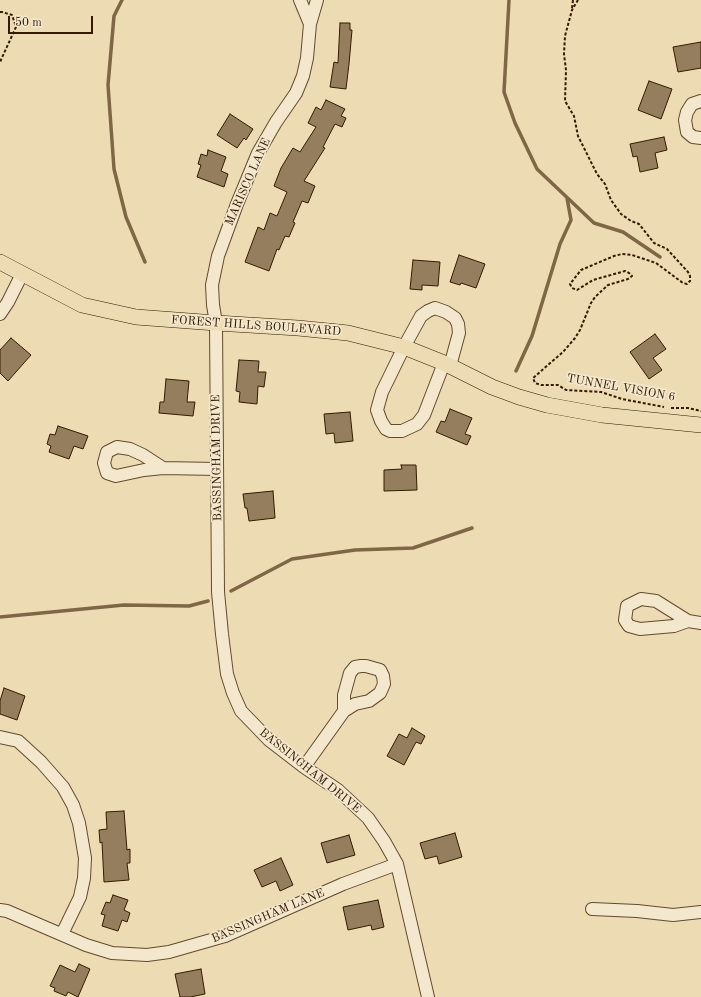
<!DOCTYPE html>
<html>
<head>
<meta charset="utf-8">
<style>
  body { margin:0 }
  #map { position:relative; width:701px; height:997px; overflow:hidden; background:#ecdbb3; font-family:"Old Standard TT",serif }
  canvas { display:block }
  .scale { position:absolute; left:8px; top:16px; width:85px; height:18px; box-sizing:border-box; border:2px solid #361a00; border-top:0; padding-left:5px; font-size:12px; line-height:14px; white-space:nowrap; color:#361a00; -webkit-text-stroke:3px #f3e8ce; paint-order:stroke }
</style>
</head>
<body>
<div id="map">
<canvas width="701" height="997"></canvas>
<div class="scale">50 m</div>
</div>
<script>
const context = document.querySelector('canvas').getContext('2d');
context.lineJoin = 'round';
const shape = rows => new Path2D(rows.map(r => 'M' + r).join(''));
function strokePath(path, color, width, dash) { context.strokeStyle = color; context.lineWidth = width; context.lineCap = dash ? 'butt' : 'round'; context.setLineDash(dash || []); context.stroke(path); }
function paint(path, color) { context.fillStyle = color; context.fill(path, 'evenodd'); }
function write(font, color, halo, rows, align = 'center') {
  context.font = font + ' "Old Standard TT",serif'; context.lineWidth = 3.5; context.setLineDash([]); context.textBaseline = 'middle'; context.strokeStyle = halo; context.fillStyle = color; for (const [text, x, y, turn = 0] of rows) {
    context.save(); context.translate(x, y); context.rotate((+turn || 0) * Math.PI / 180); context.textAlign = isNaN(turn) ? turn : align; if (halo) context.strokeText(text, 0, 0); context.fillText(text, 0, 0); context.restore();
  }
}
strokePath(shape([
  [122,0,114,16,108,85,114,169,126,217,145,262],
  [509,0,504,92,515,123,537,169,594,223,623,232,660,257],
  [516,371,532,336,560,244,571,220,567,198],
  [231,591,292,559,355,550,413,548,472,528],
  [0,617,124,605,189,606,208,601]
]), '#7e6647', 3.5);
const building = shape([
  [340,23,350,23,350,30,352,30,349,64,346,89,330,87,334,62,338,63,340,23],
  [701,42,701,68,678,72,673,47,701,42],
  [649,81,672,89,661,119,638,110,649,81],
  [326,100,345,109,341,116,346,118,342,127,335,124,323,147,325,148,304,181,315,186,308,203,302,201,293,222,295,223,289,237,285,236,279,250,277,249,269,271,245,262,258,227,264,230,270,213,277,216,287,192,274,186,281,168,293,148,300,152,316,127,308,123,316,107,321,110,326,100],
  [230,114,253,129,246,140,244,138,237,148,217,135,230,114],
  [664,137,667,150,655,153,658,168,640,172,637,156,633,157,630,144,664,137],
  [208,150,226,157,221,171,228,174,224,187,197,177,201,165,198,164,201,154,207,156,208,150],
  [459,255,485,264,476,288,461,283,460,285,450,282,459,255],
  [413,260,440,262,438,286,422,285,422,290,410,289,413,260],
  [655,334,666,349,653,358,662,370,649,379,630,352,655,334],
  [11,338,31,355,8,381,0,373,0,350,11,338],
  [239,360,259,361,258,372,266,372,264,387,258,386,257,404,239,402,240,392,236,391,239,360],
  [166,379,189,381,187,402,195,402,193,416,159,413,160,402,164,402,166,379],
  [450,409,472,418,465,434,471,436,467,445,436,432,441,421,445,422,450,409],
  [350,412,353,441,335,443,334,433,326,434,324,414,350,412],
  [58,426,88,436,83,449,74,446,69,459,49,452,51,446,47,444,50,434,55,435,58,426],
  [401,465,416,465,417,490,384,491,384,470,402,469,401,465],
  [273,491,275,518,249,521,247,508,245,508,243,494,273,491],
  [4,688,25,696,17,720,0,714,0,701,4,688],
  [412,728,425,736,421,744,416,742,404,765,387,756,399,734,407,738,412,728],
  [124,811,127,850,130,849,130,863,127,863,129,880,104,882,102,842,100,843,99,830,107,829,106,812,124,811],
  [455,833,462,857,439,864,437,856,425,859,420,843,455,833],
  [349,835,355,855,327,863,321,843,349,835],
  [281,858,293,885,280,891,276,881,262,887,254,870,281,858],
  [113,895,128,900,124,910,130,913,127,922,122,920,118,931,102,926,105,915,101,914,106,902,110,903,113,895],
  [378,900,384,927,372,930,371,925,348,930,343,907,378,900],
  [79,964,90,969,78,997,68,992,66,996,54,991,55,988,50,986,60,965,75,972,79,964],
  [201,969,205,994,190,997,180,997,175,974,201,969]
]);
paint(building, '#957e5d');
strokePath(building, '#361a00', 1);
const minor = shape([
  [300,0,310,24],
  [317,0,310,24,307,58,303,76,296,93,276,122,258,153,237,204,218,256,212,285,213,305,216,323,218,592,222,634,227,674,233,693,241,711,269,740,304,767,338,790,368,818,384,841,397,864,428,997],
  [701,101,692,104,687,112,685,120,687,132,693,137,701,138],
  [0,314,8,302,22,274],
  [444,363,424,415,417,424,402,431,390,431,386,429,381,421,377,410,382,392,404,347,421,316,428,311,435,308,446,312,455,318,458,324,459,333,450,366],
  [163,468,144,470,116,476,107,473,104,463,107,452,117,447,130,449,143,455,163,468,217,469],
  [688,621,674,626,640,629,629,626,625,620,627,606,641,599,656,601,688,621,701,623],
  [0,737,18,741,41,762,63,787,73,805,79,823,85,858,84,878,80,897,62,934],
  [304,767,344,711,355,704,369,701,380,693,384,684,383,676,380,670,366,666,361,666,355,667,350,673,344,695,344,711],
  [592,909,637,911,673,915,701,912],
  [0,910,7,911,86,945,112,953,147,955,169,952,225,936,343,884,397,864]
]);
const major = shape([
  [0,262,82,305,136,317,216,323,298,328,348,333,404,347,444,363,492,387,519,397,547,405,602,415,701,425]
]);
strokePath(minor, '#644a2d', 14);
strokePath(major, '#361a00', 16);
strokePath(shape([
  [578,0,572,10,565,36,564,54,566,70,565,101,574,116,578,136,597,174,605,184,611,200,621,214,631,221,639,224,654,243,667,249,688,272,690,276,690,281,687,284,683,283,656,263,632,255,622,254,614,256,581,270,570,284,572,288,577,290,593,280,625,271,629,273,632,276,628,279,608,285,595,297,591,303,580,330,575,338,563,352,533,378,535,383,541,385,558,385,566,390,601,392,622,399,664,407],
  [572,8,573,0],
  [0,12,2,12,12,15,16,27,0,62],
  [671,408,688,408,701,411]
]), '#361a00', 2, [3, 2]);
strokePath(minor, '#f3e8ce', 12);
strokePath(major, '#ecdbb3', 15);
write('12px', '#361a00', '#f3e8ce', [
  ["MARISCO LANE",248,182,-66],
  ["FOREST HILLS BOULEVARD",256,326,4],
  ["TUNNEL VISION 6",621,388,10],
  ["BASSINGHAM DRIVE",217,458,-91],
  ["BASSINGHAM DRIVE",310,771,39],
  ["BASSINGHAM LANE",268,916,-23]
]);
</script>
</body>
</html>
